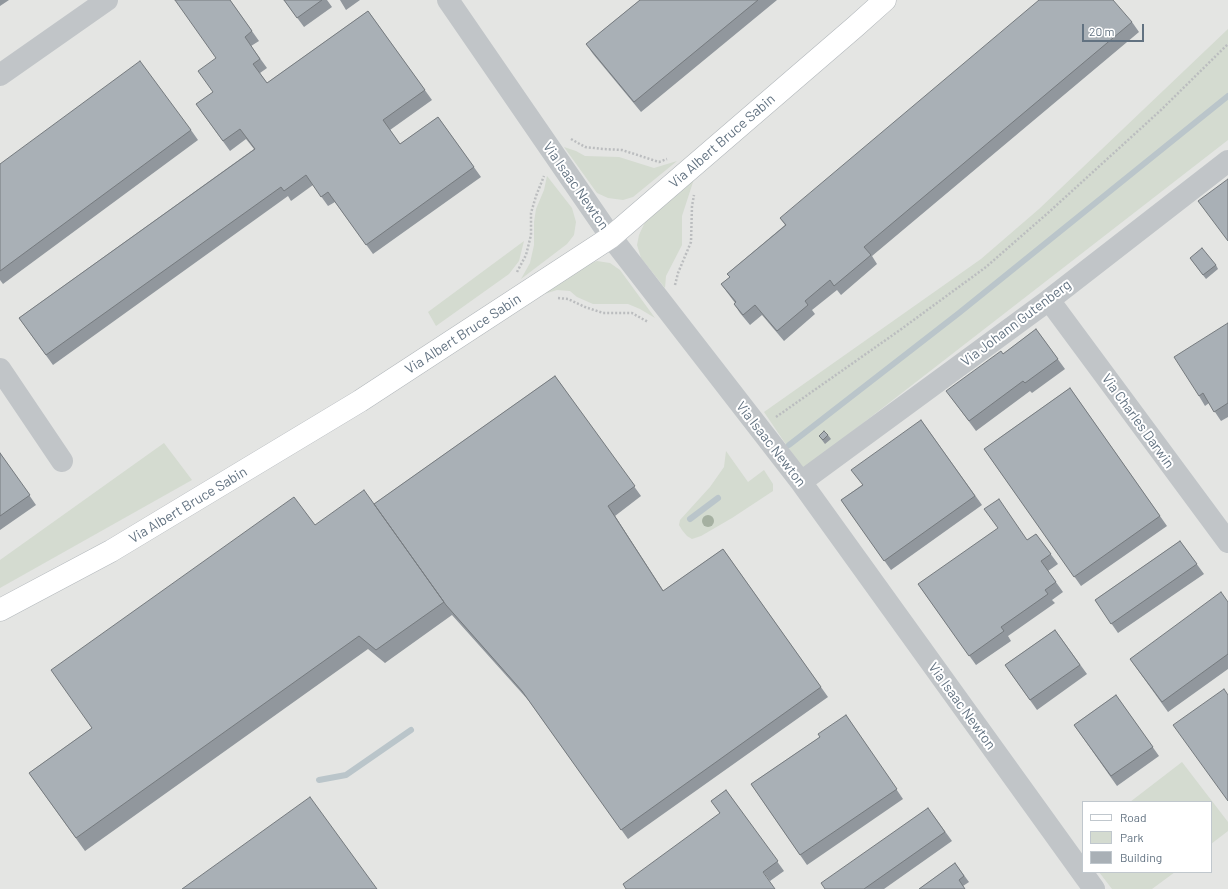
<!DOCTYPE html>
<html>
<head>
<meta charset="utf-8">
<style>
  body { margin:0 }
  #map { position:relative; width:1228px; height:889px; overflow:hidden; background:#f4f4ef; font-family:Barlow,sans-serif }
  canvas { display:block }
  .legend { position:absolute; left:1082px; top:801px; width:130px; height:72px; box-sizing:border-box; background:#fff; border:1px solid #c0c7cd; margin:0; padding:5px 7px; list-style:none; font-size:12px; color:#627281 }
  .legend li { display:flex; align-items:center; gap:8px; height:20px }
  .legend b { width:20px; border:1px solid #c0c7cd }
  .scale { position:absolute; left:1082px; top:24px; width:62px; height:18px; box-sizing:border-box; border:2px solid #627281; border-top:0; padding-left:5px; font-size:12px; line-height:14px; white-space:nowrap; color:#627281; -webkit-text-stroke:3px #fff; paint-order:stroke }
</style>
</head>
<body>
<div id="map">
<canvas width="1228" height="889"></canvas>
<ul class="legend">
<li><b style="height:5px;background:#fff"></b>Road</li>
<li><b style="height:11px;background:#d4dbd0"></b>Park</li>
<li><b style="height:11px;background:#a9b0b6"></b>Building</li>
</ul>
<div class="scale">20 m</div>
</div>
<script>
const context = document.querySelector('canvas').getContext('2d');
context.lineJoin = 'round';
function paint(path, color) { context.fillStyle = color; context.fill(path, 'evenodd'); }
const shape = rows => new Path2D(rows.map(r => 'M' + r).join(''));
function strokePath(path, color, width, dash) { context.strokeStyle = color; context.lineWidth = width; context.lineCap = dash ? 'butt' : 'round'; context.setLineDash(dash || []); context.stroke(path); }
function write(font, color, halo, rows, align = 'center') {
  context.font = font + ' Barlow,sans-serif'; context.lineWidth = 4; context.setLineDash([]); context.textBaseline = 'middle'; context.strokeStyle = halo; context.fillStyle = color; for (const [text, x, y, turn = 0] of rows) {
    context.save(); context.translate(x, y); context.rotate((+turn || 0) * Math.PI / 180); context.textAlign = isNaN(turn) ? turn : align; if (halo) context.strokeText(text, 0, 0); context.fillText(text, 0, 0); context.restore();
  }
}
paint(shape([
  [0,0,1228,0,1228,889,0,889],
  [1083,802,1211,802,1211,872,1083,872]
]), '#e4e5e3');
paint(shape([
  [1228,29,1228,140,809,465,802,468,764,412,981,259,1039,209],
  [564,147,576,151,585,156,619,157,654,168,677,161,633,197,623,200,608,198,597,193],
  [547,176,572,208,576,222,574,235,567,244,521,279,530,263,534,245,534,222,536,209,544,190],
  [694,179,682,216,682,245,666,276,665,288,641,258,637,245,639,235,645,222],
  [524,241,519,261,509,274,436,326,428,312],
  [597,261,610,263,620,270,655,318,640,309,628,304,593,304,577,297,570,291,557,290,541,295,580,267],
  [164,443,192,480,0,588,0,560],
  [726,451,748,482,764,470,773,484,773,491,732,518,701,536,692,539,687,536,682,530,679,525,680,520,710,487,724,467],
  [1182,762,1228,822,1228,831,1211,844,1211,802,1130,802],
  [1099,872,1175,872,1152,889,1112,889]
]), '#d4dbd0');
strokePath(shape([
  [789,445,959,313,1228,96],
  [690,519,718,498],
  [319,780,346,775,411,730]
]), '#bac5ca', 6);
const secondary = shape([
  [0,610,111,551,360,401,611,237,856,26,885,0]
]);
strokePath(secondary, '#b3b8bc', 23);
strokePath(shape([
  [571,139,585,147,603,149,622,150,659,162,667,159],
  [517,272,526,255,531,235,531,213,536,196,544,176],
  [675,285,678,273,691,242,692,206,694,195],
  [558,298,568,299,585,307,603,313,632,313,648,322],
  [776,417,900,330,986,267,1049,212,1161,110,1228,44]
]), '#bbbdbf', 2.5, [2, 2]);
strokePath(shape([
  [448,0,611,237,801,482,1094,889],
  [0,75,107,0],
  [1049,300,1228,542],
  [0,369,62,461],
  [801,482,1049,300,1228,161]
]), '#c1c5c8', 22);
strokePath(secondary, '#fff', 22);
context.fillStyle = '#a5b0a1';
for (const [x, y] of [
  [708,521]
]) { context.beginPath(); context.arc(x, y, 6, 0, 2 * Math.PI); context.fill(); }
paint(shape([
  [0,0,9,0,0,6],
  [230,0,259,41,251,46,267,68,260,73,267,83,368,11,432,100,390,130,400,144,438,117,481,177,373,254,335,202,328,206,313,185,291,201,288,196,53,365,19,318,254,149,246,139,230,151,196,104,213,92],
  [284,0,327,0,332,7,304,27],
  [340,0,360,0,346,10],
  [640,0,777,0,641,112,593,54,586,44],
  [1132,22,1139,32,872,256,877,264,841,295,837,290,812,310,815,314,784,341,762,315,750,325,740,313,734,304,735,303,721,284,730,277,727,274,785,225,780,218],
  [191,130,198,140,3,284,0,280,0,164],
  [1190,258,1216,265,1218,269,1206,279],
  [1228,323,1228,417,1221,421,1209,403,1205,406,1199,396],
  [1036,329,1065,369,1032,393,1030,391,976,431,953,400,1003,354],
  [555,376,641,496,615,516,663,591,723,549,828,697,628,839,529,701,452,615,385,663,368,649,85,851,29,773,92,728,315,525,374,504],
  [1070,388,1167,526,1081,586,984,449],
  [921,420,982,505,891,570,841,500,862,485],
  [828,435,831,439,825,444,819,436],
  [0,453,36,505,0,530],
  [1036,534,1058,564,1048,571,1063,592,1052,600,1055,603,1008,636,1011,641,976,665,918,584,1027,540],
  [1180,541,1204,574,1118,633,1095,600],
  [1228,602,1228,669,1168,712,1130,659],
  [1055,630,1087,674,1037,710,1005,665],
  [1116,695,1159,756,1117,786,1074,725],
  [846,715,903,799,807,865,751,784,820,737],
  [726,790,784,871,770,881,711,801],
  [928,808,952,841,884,889,825,889],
  [955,863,969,882,963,886,919,889]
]), '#91979d');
paint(shape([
  [608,506,615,516,670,601,663,591]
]), '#767b7f');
const building = shape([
  [175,0,230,0,252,31,245,37,260,59,253,64,267,83,368,11,425,90,383,120,400,144,438,117,474,167,366,245,328,192,321,197,306,175,284,191,281,187,46,355,19,318,255,149,240,129,223,141,196,104,213,92,198,71,216,58,175,0],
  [284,0,322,0,297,18,284,0],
  [640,0,758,0,634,102,586,44,640,0],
  [1039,0,1113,0,1132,22,864,247,871,255,834,286,830,280,805,301,808,305,777,331,755,305,743,315,734,304,736,302,721,284,730,277,727,274,786,225,780,218,1039,0],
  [140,61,191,130,0,271,0,164,140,61],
  [1228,179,1228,241,1198,201,1228,179],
  [1202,248,1216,265,1203,275,1190,258,1202,248],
  [1228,323,1228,403,1214,412,1203,393,1199,396,1174,357,1228,323],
  [1036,329,1058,359,1025,383,1023,381,969,421,946,391,1001,351,1003,354,1036,329],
  [555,376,635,486,608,506,663,591,723,549,821,687,621,830,522,691,446,605,374,504,555,376],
  [1070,388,1160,516,1074,577,984,449,1070,388],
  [921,420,975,496,884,561,841,500,863,485,851,470,921,420],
  [824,431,828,435,823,440,819,436,824,431],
  [0,453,30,495,0,516,0,453],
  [364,490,444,602,376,650,359,636,76,838,29,773,92,728,51,670,294,497,315,525,364,490],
  [999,499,1027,540,1036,534,1051,554,1041,561,1056,582,1045,590,1048,594,1001,627,1004,631,969,656,918,584,998,528,984,509,999,499],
  [1180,541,1197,564,1111,624,1095,600,1180,541],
  [1221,592,1228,602,1228,654,1162,702,1130,659,1221,592],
  [1055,630,1080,665,1030,700,1005,665,1055,630],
  [1224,689,1228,695,1228,801,1173,725,1224,689],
  [1116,695,1153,747,1111,776,1074,725,1116,695],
  [846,715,897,789,800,855,751,784,820,737,818,734,846,715],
  [726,790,778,861,763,872,775,889,626,889,623,884,720,813,711,801,726,790],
  [310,797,377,889,182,889,310,797],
  [928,808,945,832,864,889,825,889,821,883,928,808],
  [955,863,964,876,959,880,965,889,919,889,955,863]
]);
paint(building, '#a9b0b6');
strokePath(building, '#767b7f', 1);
write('14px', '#627281', '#fff', [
  ["Via Albert Bruce Sabin",722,141,-41],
  ["Via Isaac Newton",576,186,55],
  ["Via Johann Gutenberg",1016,323,-37],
  ["Via Albert Bruce Sabin",463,334,-33],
  ["Via Charles Darwin",1138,421,54],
  ["Via Isaac Newton",771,444,52],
  ["Via Albert Bruce Sabin",188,505,-31],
  ["Via Isaac Newton",962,706,54]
]);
</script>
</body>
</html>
